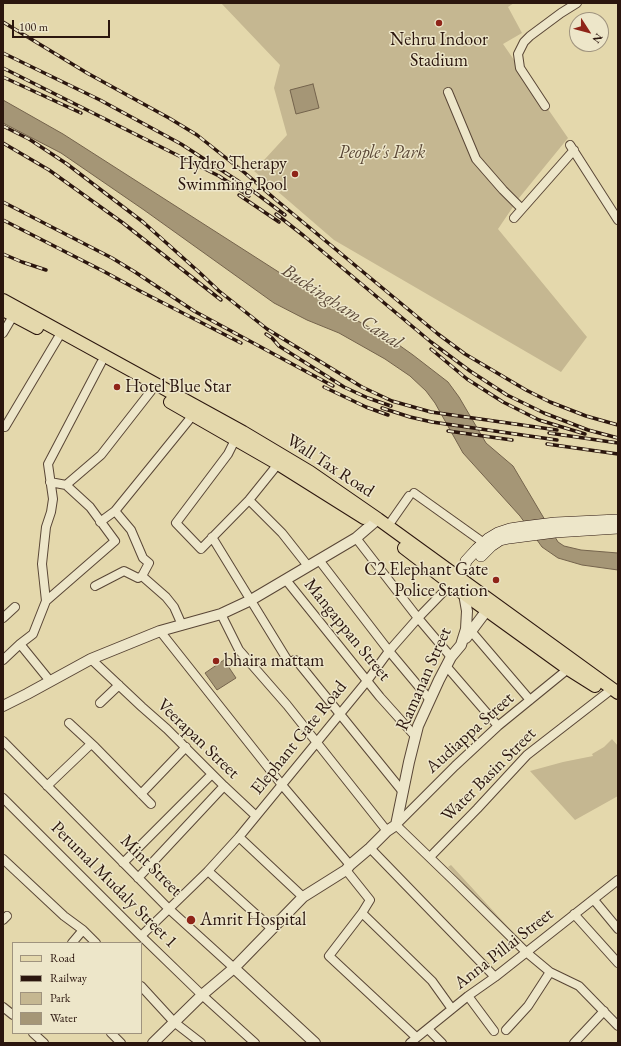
<!DOCTYPE html>
<html>
<head>
<meta charset="utf-8">
<style>
  body { margin:0 }
  #map { position:relative; width:621px; height:1046px; overflow:hidden; background:#e4d8ac; font-family:"EB Garamond",serif }
  canvas { display:block }
  .frame { position:absolute; inset:0; border:4px solid #2b160e; pointer-events:none }
  .legend { position:absolute; left:12px; top:942px; width:130px; height:92px; box-sizing:border-box; background:#ede6c9; border:1px solid #9f937e; margin:0; padding:5px 7px; list-style:none; font-size:12px; color:#2b160e }
  .legend li { display:flex; align-items:center; gap:8px; height:20px }
  .legend b { width:20px; border:1px solid #9f937e }
  .north { position:absolute; left:569px; top:12px; width:40px; height:40px; box-sizing:border-box; background:#ede6c9; border:1px solid #9f937e; border-radius:50%; rotate:126deg; font-size:11px; font-weight:700; line-height:16px; text-align:center; color:#2b160e }
  .north::after { content:''; display:block; margin:auto; width:14px; height:18px; background:#8f2418; clip-path:polygon(50% 0,100% 100%,50% 72%,0 100%) }
  .scale { position:absolute; left:12px; top:20px; width:98px; height:18px; box-sizing:border-box; border:2px solid #2b160e; border-top:0; padding-left:5px; font-size:12px; line-height:14px; white-space:nowrap; color:#2b160e; -webkit-text-stroke:3px #ede6c9; paint-order:stroke }
</style>
</head>
<body>
<div id="map">
<canvas width="621" height="1046"></canvas>
<div class="frame"></div>
<ul class="legend">
<li><b style="height:5px;background:#e4d8ac"></b>Road</li>
<li><b style="height:5px;background:#2b160e"></b>Railway</li>
<li><b style="height:11px;background:#c5b791"></b>Park</li>
<li><b style="height:11px;background:#a59676"></b>Water</li>
</ul>
<div class="north">N</div>
<div class="scale">100 m</div>
</div>
<script>
const context = document.querySelector('canvas').getContext('2d');
context.lineJoin = 'round';
function paint(path, color) { context.fillStyle = color; context.fill(path, 'evenodd'); }
const shape = rows => new Path2D(rows.map(r => 'M' + r).join(''));
function strokePath(path, color, width, dash) { context.strokeStyle = color; context.lineWidth = width; context.lineCap = dash ? 'butt' : 'round'; context.setLineDash(dash || []); context.stroke(path); }
function write(font, color, halo, rows, align = 'center') {
  context.font = font + ' "EB Garamond",serif'; context.lineWidth = 3; context.setLineDash([]); context.textBaseline = 'middle'; context.strokeStyle = halo; context.fillStyle = color; for (const [text, x, y, turn = 0] of rows) {
    context.save(); context.translate(x, y); context.rotate((+turn || 0) * Math.PI / 180); context.textAlign = isNaN(turn) ? turn : align; if (halo) context.strokeText(text, 0, 0); context.fillText(text, 0, 0); context.restore();
  }
}
paint(shape([
  [221,3,514,3,508,7,522,33,503,44,568,138,519,198,498,229,587,337,561,372,334,240,254,171,287,135,274,88,280,65],
  [612,739,618,746,618,796,575,820,530,771,563,762,593,756,592,754,604,747],
  [451,865,520,940,528,948,521,945,448,867]
]), '#c5b791');
const water = shape([
  [313,84,319,108,296,114,290,90,313,84],
  [3,100,63,134,338,310,389,338,413,355,448,382,459,397,486,443,513,466,558,542,564,546,581,550,618,553,618,570,582,565,558,558,542,547,520,516,463,453,435,403,426,391,410,376,385,359,339,333,307,320,274,303,144,210,61,153,3,123,3,100],
  [224,660,236,678,217,690,205,673,224,660]
]);
paint(water, '#a59676');
strokePath(water, '#74634c', 1);
const minor = shape([
  [448,92,476,159,503,190,522,209],
  [545,106,520,68,518,54,524,42,530,36,561,13,577,3],
  [570,145,618,220],
  [514,218,574,150],
  [3,333,13,316],
  [5,427,61,333],
  [235,440,228,454,176,523,201,549,249,500,278,464],
  [66,485,101,455,151,391],
  [414,493,484,543],
  [249,500,282,533,308,566],
  [115,511,131,530,143,558,149,563,142,576,166,597,174,607,182,625],
  [100,522,115,511,193,415],
  [388,526,409,496],
  [212,537,288,661,290,662,295,660,297,661,403,792],
  [356,538,418,618,451,657],
  [319,560,389,651,430,700],
  [286,580,380,697,415,736],
  [95,586,124,571,138,578,142,576],
  [46,601,115,541,90,507,66,485,50,482],
  [221,614,239,650,287,705,387,831],
  [3,618,15,607],
  [160,631,282,785,350,865],
  [471,631,530,700],
  [20,644,50,681],
  [91,659,142,707,167,729,224,786,256,816],
  [3,660,20,644,33,634,46,601,42,564,46,527,51,512,53,499,48,464,101,363],
  [447,667,498,726],
  [568,669,498,726,455,766,396,825,453,880,526,952,550,972,579,986,618,1026],
  [100,703,119,685],
  [69,723,95,747,151,804],
  [3,741,169,909,234,968],
  [47,786,91,744],
  [141,794,186,747],
  [3,798,141,936,202,995,255,1043],
  [239,837,303,897],
  [370,848,495,977],
  [430,857,477,809,527,755,612,689],
  [3,859,64,916,83,930,96,943],
  [123,863,212,774],
  [346,870,370,900,362,913,329,956,416,1037],
  [208,871,271,928],
  [138,878,224,786],
  [594,900,618,929],
  [362,913,432,981,452,1009],
  [574,914,618,963],
  [3,920,7,916],
  [141,936,208,871,239,837,367,681,389,651,418,618,451,584],
  [72,943,83,930],
  [141,986,174,1022,201,1043],
  [468,996,494,1031],
  [3,1007,13,1015],
  [428,1029,442,1043],
  [506,1030,528,1006,550,972],
  [33,1033,44,1043],
  [111,1033,121,1043],
  [410,1043,468,996,495,977,618,880],
  [574,1043,604,1011]
]);
const tertiary = shape([
  [466,638,487,610],
  [3,706,27,694,91,659,160,631,221,614,251,600,356,538,378,519],
  [234,968,315,1043],
  [153,1043,202,995,234,968,303,897,346,870,350,865,370,848,387,831,396,825,409,762,418,726,439,680,451,657,461,645,466,629,467,611,464,594]
]);
const secondary = shape([
  [481,556,491,546,500,540,509,538,555,532,618,528],
  [452,584,464,569,466,561,477,549,488,539,498,533,510,529,523,527,555,523,618,520]
]);
const primary = shape([
  [3,300,243,432,310,472,378,519,618,693],
  [3,310,37,328],
  [170,402,278,464,364,518],
  [404,548,464,594,568,669,595,686]
]);
strokePath(minor, '#594636', 10);
strokePath(tertiary, '#594636', 12);
strokePath(secondary, '#2b160e', 12);
strokePath(primary, '#2b160e', 14);
strokePath(minor, '#ede6c9', 8);
strokePath(tertiary, '#ede6c9', 10);
strokePath(secondary, '#ede6c9', 11);
strokePath(primary, '#e4d8ac', 12);
const rail = shape([
  [3,22,87,73,169,118,197,135,245,173,275,199,438,334,465,354,526,390,550,402,586,416,618,425],
  [3,53,100,100,181,144,249,188,285,215],
  [3,68,219,176,249,196],
  [3,77,81,113],
  [3,126,29,139,67,164,143,222,200,273,219,291,267,329,362,387,392,401,431,412,557,430],
  [3,143,49,170,123,223,221,300],
  [239,195,279,222],
  [3,202,112,258,135,272,194,311,333,386],
  [276,214,304,236,431,342,470,371,507,395,544,413,588,430,618,438],
  [3,220,103,271,140,291,241,343],
  [3,254,22,262,46,270],
  [266,334,272,338,279,346,344,387,368,398,391,406],
  [431,349,467,379,503,402,539,420,585,434],
  [324,387,366,407,388,415],
  [382,408,410,417,432,422,557,440],
  [448,431,512,440],
  [549,433,618,443],
  [547,444,618,454]
]);
strokePath(rail, '#2b160e', 3.5);
strokePath(rail, '#ede6c9', 2, [6]);
for (const [x, y, r, color] of [
  [439,23,4,"#8f2418"],
  [295,174,4,"#8f2418"],
  [117,387,4,"#8f2418"],
  [496,580,4,"#8f2418"],
  [216,661,4,"#8f2418"],
  [191,920,5,"#8f2418"]
]) { const dot = new Path2D(); dot.arc(x, y, r, 0, 2 * Math.PI); context.fillStyle = color; context.fill(dot); strokePath(dot, '#ede6c9', 1.5); }
write('18px', '#2b160e', '#ede6c9', [
  ["Nehru Indoor",439,40,"center"],
  ["Stadium",439,61,"center"],
  ["Hydro Therapy",287,164,"right"],
  ["Swimming Pool",287,185,"right"],
  ["Hotel Blue Star",125,387],
  ["C2 Elephant Gate",488,570,"right"],
  ["Police Station",488,591,"right"],
  ["bhaira mattam",224,661],
  ["Amrit Hospital",200,920]
], 'left');
write('italic 18px', '#594635', '#ede6c9', [
  ["People's Park",382,153]
]);
write('18px', '#2b160e', '#ede6c9', [
  ["Wall Tax Road",330,466,33],
  ["Mangappan Street",347,630,51],
  ["Ramanan Street",424,679,-66],
  ["Audiappa Street",470,733,-42],
  ["Elephant Gate Road",299,738,-51],
  ["Veerapan Street",198,739,44],
  ["Water Basin Street",489,775,-45],
  ["Mint Street",151,866,45],
  ["Perumal Mudaly Street 1",114,885,45],
  ["Anna Pillai Street",504,949,-38]
]);
write('italic 19px', '#5c4938', '#ede6c9', [
  ["Buckingham Canal",342,307,33]
]);
</script>
</body>
</html>
